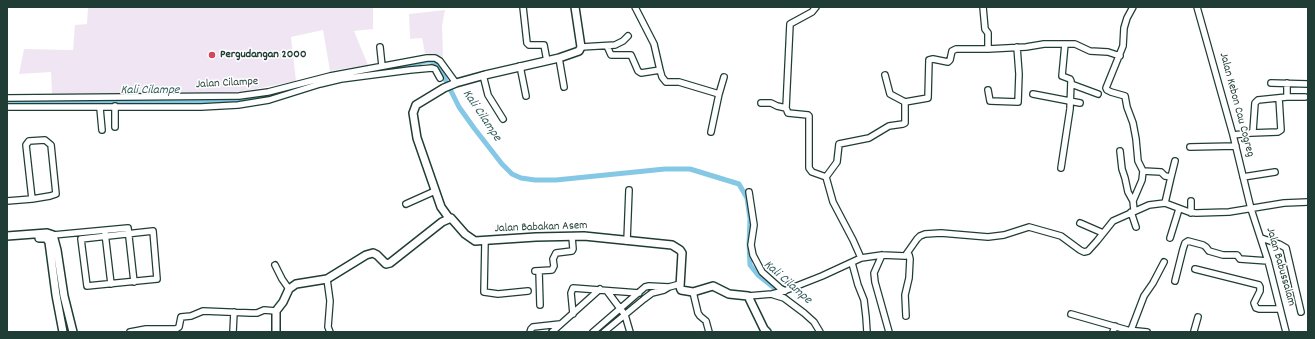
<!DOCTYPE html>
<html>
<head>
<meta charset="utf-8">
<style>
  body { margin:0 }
  #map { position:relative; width:1315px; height:339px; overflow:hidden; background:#fff; font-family:Dekko,sans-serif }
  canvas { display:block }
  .frame { position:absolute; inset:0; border:8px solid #1f3d34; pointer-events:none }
</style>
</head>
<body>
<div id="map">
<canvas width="1315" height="339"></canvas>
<div class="frame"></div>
</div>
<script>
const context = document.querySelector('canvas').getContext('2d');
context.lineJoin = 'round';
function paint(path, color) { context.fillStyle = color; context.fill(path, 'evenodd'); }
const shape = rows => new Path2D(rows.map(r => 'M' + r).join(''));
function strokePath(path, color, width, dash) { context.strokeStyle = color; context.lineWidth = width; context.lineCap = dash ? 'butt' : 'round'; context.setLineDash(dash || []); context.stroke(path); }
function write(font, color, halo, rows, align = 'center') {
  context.font = font + ' Dekko,sans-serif'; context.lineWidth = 3; context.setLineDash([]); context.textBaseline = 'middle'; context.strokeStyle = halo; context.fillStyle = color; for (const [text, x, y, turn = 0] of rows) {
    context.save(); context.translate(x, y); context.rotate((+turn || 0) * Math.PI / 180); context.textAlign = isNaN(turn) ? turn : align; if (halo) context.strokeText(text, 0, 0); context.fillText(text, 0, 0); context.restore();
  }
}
paint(shape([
  [88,7,373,7,373,29,354,31,368,65,330,71,323,30,291,37,296,81,245,91,188,96,52,95,51,72,19,74,24,49,73,50,75,25,87,24],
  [445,10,442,26,443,57,425,53,422,38,410,39,409,14]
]), '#f0e6f3');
strokePath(shape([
  [366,72,400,68,425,61,431,61,439,67,459,107,474,128,502,164,512,174,521,178,535,180,556,180,665,169,690,169,739,184,747,198,750,219,749,244,750,265,758,275,788,299],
  [7,102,241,102,291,91]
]), '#85c8e6', 5);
const minor = shape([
  [523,7,527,43,529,45,544,45,547,61],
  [635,7,654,44,660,70],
  [816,7,812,12,790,24,786,108,788,113,808,115,809,116,809,168,812,172,826,177],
  [983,7,985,29,988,33,988,49],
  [1133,7,1127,18,1124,28,1123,46,1106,88,1107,90,1111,92,1125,96,1127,107,1133,123,1136,139,1138,161,1143,171,1142,180,1133,201,1134,210],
  [1197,7,1233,135,1251,209,1268,261,1286,332],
  [607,46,611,55,631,55,638,71,641,73,660,70,662,77,666,82,679,82,719,94,724,77],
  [380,47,382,66],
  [581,47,615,45,623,41,628,36],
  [559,58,564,87],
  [520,66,526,96],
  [483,75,488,95,503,119],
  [885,75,890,94,905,102],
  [1271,83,1308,84],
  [1071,84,1098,94],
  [988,90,990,101,1018,102,1019,74,1017,47],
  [1033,94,1080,103],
  [1287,97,1287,83],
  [7,98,239,96,268,92,330,76,427,58,435,58,440,61,456,83],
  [761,103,771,103,777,106,786,108],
  [115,106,115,127],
  [7,107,201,107,238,105,269,100,320,84,341,79,410,70,432,68,435,69,440,78],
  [100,108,102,130],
  [711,132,719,94],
  [1251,133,1278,132,1281,130,1279,98],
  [1233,135,1251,133,1253,131,1255,103,1258,100,1287,97,1305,97],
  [1190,147,1236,146],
  [1120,151,1122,169,1125,178,1128,192,1133,201],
  [1061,168,1070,109,1071,81,1070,79,1062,76,1065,44],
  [1143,171,1161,172,1165,176,1171,177,1165,203],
  [1171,177,1175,161],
  [1243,177,1275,172],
  [749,192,754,225,751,245,753,255,762,272,780,288,785,291],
  [7,201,32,199,50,196,56,194,51,145,45,140,29,141,26,145,32,199],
  [406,204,435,191],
  [1131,212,1136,227],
  [1191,213,1191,201],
  [1080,223,1103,233],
  [153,231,157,279,87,286,81,239,153,231],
  [105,233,111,284],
  [51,237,53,235,128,228,134,282],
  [1170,238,1179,209],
  [1261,238,1279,244,1286,248,1301,312],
  [485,241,484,292,498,294,528,291],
  [627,241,629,190],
  [882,255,874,273,875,282,889,332],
  [905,256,909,255,910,259,909,278,905,295,906,316],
  [861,258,853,240,833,202,826,177,837,162,839,144,869,138,889,126,903,124,905,123,905,102,928,98,929,60,933,59,948,62,950,60,952,51,956,49,988,49,1026,47,1044,44,1075,44,1090,51,1108,52,1120,56],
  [852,263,858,285,864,300,866,317,867,332],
  [275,265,282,279,289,289],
  [1195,269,1259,285,1260,287,1260,291,1254,303,1256,308,1259,309,1280,309],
  [535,271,552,270,554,266,553,259,556,253,572,251,573,249,572,237],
  [539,271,540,305],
  [327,279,330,301,328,327,330,332],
  [1175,281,1183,249,1185,243,1188,241,1203,245,1206,247,1209,251,1223,255,1237,255,1240,259,1268,261],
  [607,291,625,315,630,332],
  [693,292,698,313,700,316,706,321,709,332],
  [774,295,784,298,804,313,814,322,820,332],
  [748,296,772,294,784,291,822,276,861,258,882,255,905,256,917,239,920,236,925,234,941,233,988,237,1004,235,1029,227,1061,236,1080,250,1084,252,1088,251,1097,241,1113,221,1149,205,1165,203,1189,212,1196,213,1229,212,1284,203,1308,202],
  [573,314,571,293,573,288,639,293],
  [1071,314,1127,330,1147,332],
  [1131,330,1144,296,1153,283,1164,262],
  [1194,331,1198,317],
  [130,332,146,329,176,329,179,327,181,317,191,316,203,311,251,313,257,313,264,310,276,311],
  [233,332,234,312],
  [530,332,531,329,533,327,560,324],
  [552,332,600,289],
  [593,332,645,287,649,286,669,287,680,284],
  [604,332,644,299,652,293,664,290,669,287],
  [1113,332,1115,326]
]);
const tertiary = shape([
  [449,218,441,207,417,138,413,113,416,105,444,88,456,83,485,75,559,58,579,51,581,47,575,7],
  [7,236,47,233,53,235,57,250,64,296,73,332],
  [39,238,46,238,49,242,56,295,63,332],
  [276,332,276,311,283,302,289,289,296,284,327,279,366,255,373,253,377,255,386,264,390,263,442,222,451,218,465,234,475,241,536,237,584,236,672,245,680,250,682,253,680,287,681,290,693,292,713,286,729,294,748,296,764,329,767,332]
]);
strokePath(minor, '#1f3d34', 8);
strokePath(tertiary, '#1f3d34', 10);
strokePath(minor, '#fff', 5.5);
strokePath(tertiary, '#fff', 7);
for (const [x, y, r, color] of [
  [212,55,4,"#d1495b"]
]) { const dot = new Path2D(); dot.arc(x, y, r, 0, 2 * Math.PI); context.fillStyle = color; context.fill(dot); strokePath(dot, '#fff', 1.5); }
write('bold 12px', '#1f3d34', '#fff', [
  ["Pergudangan 2000",220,55]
], 'left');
write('12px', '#1f3d34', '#fff', [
  ["Jalan Cilampe",227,84,-3],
  ["Jalan Kebon Cau Cogreg",1236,105,75],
  ["Jalan Babakan Asem",541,228,-2],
  ["Jalan Babussalam",1280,267,74]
]);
write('italic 13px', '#386060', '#fff', [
  ["Kali Cilampe",150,91],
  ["Kali Cilampe",481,116,56],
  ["Kali Cilampe",787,283,41]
]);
</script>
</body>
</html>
